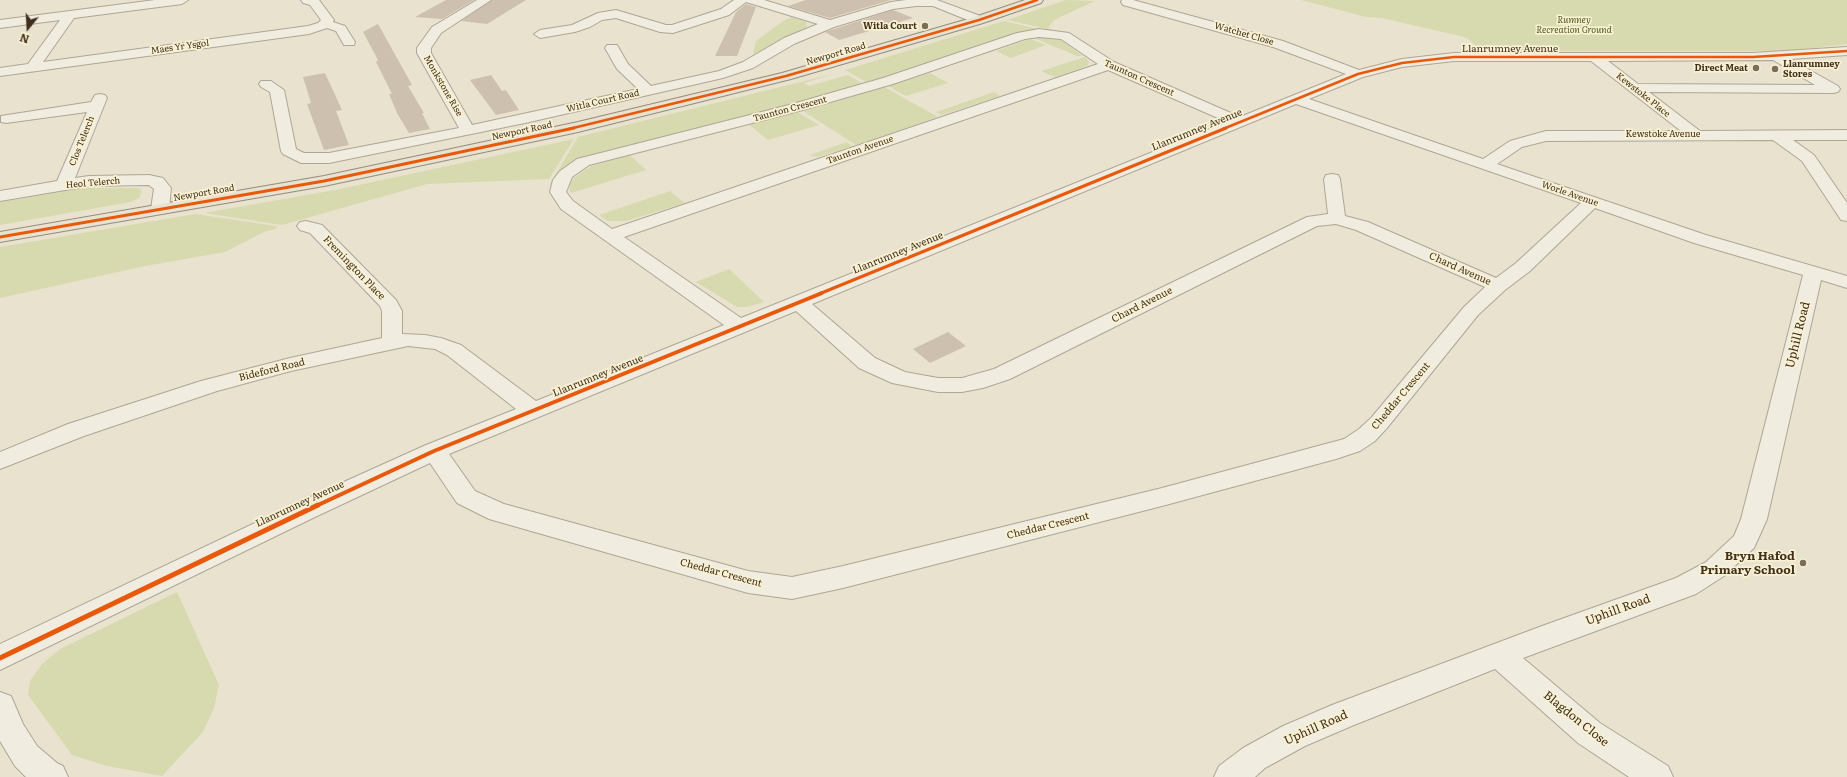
<!DOCTYPE html>
<html>
<head>
<meta charset="utf-8">
<style>
  body { margin:0 }
  #map { position:relative; width:1847px; height:777px; overflow:hidden; background:#e9e2ce; font-family:Literata,serif }
  canvas { display:block }
  .north { position:absolute; left:8px; top:8px; width:40px; height:40px; -webkit-text-stroke:3px #faf1d3; paint-order:stroke; rotate:198deg; font-size:11px; font-weight:700; line-height:16px; text-align:center; color:#3f2f1d }
  .north::after { content:''; display:block; margin:auto; width:14px; height:18px; background:#3f2f1d; clip-path:polygon(50% 0,100% 100%,50% 72%,0 100%) }
</style>
</head>
<body>
<div id="map">
<canvas width="1847" height="777"></canvas>
<div class="north">N</div>
</div>
<script>
const context = document.querySelector('canvas').getContext('2d');
context.lineJoin = 'round';
function paint(path, color) { context.fillStyle = color; context.fill(path, 'evenodd'); }
const shape = rows => new Path2D(rows.map(r => 'M' + r).join(''));
function strokePath(path, color, width, dash) { context.strokeStyle = color; context.lineWidth = width; context.lineCap = dash ? 'butt' : 'round'; context.setLineDash(dash || []); context.stroke(path); }
function write(font, color, halo, rows, align = 'center') {
  context.font = font + ' Literata,serif'; context.lineWidth = 3.5; context.setLineDash([]); context.textBaseline = 'middle'; context.strokeStyle = halo; context.fillStyle = color; for (const [text, x, y, turn = 0] of rows) {
    context.save(); context.translate(x, y); context.rotate((+turn || 0) * Math.PI / 180); context.textAlign = isNaN(turn) ? turn : align; if (halo) context.strokeText(text, 0, 0); context.fillText(text, 0, 0); context.restore();
  }
}
paint(shape([
  [1066,0,1095,1,1058,18,1052,22,1048,29,1007,20],
  [1301,0,1847,0,1847,44,1785,51,1481,51,1467,38,1460,36,1382,18,1366,17],
  [792,17,806,22,807,27,753,55,756,41,783,21],
  [1004,21,1046,31,868,83,845,70],
  [1039,36,1058,38,1083,56,1077,56,1034,38],
  [1030,39,1046,45,1011,58,996,51],
  [1085,57,1089,62,1088,65,1077,70,1055,77,1041,71],
  [837,73,804,83,809,86,848,75,865,85,785,107,606,152,554,177,578,137],
  [930,73,948,83,906,96,888,86],
  [884,87,938,117,856,145,803,111],
  [994,92,1000,96,941,115,936,112],
  [797,112,819,125,768,140,749,125],
  [574,139,549,179,427,184,282,225,204,213,335,190],
  [847,142,852,146,818,157,810,155],
  [630,155,646,170,571,193,569,190,570,184,574,178,582,172,591,166],
  [82,188,138,188,142,191,139,198,131,202,0,225,0,202],
  [670,191,685,203,626,221,608,221,599,215],
  [195,214,276,226,277,228,264,232,225,252,145,266,0,298,0,247],
  [729,269,764,302,747,307,737,307,696,282],
  [177,592,219,685,214,708,203,732,162,776,107,766,72,755,28,695,30,681,42,664,60,649]
]), '#d7daaf');
paint(shape([
  [446,0,474,0,442,19,415,17],
  [492,0,526,0,487,24,461,21],
  [806,0,891,0,830,18,788,6],
  [746,4,756,7,737,56,715,56,736,12],
  [893,10,913,18,839,40,825,32],
  [378,24,412,85,408,86,424,113,422,113,430,129,409,133,397,113,389,94,392,94,376,62,378,60,363,32],
  [325,73,342,110,336,111,349,145,324,150,307,104,311,103,303,77],
  [491,75,502,91,506,90,519,110,496,115,470,80],
  [948,332,966,346,930,363,913,349]
]), '#cdc0ae');
const minor = shape([
  [155,0,188,0,182,4,74,18,43,62,308,26,318,23,321,20,310,5,303,3,301,0,319,0,334,20,333,22,345,26,355,42,354,45,344,45,336,31,327,28,309,34,0,76,0,68,28,64,60,20,0,28,0,20,155,0],
  [477,0,491,0,441,33,431,48,431,53,472,125,638,89,617,69,605,48,607,45,617,45,628,64,651,86,719,71,743,62,784,38,818,24,746,2,729,15,673,33,660,32,616,18,602,20,590,27,575,32,540,38,534,34,540,30,572,25,598,13,616,10,666,25,672,25,721,9,734,0,764,0,830,20,891,2,906,0,937,0,983,17,985,20,979,24,975,23,933,6,916,6,893,9,834,27,794,44,753,68,723,78,525,123,329,163,301,163,283,154,281,151,270,92,261,87,259,84,261,81,271,81,284,90,296,149,304,153,329,153,459,128,417,53,417,48,432,27,477,0],
  [1122,0,1133,0,1283,41,1359,70,1402,59,1454,53,1753,53,1847,47,1847,55,1790,59,1838,86,1840,89,1838,92,1833,93,1649,92,1700,131,1847,130,1847,140,1793,140,1814,155,1847,203,1847,221,1841,220,1802,161,1773,140,1546,141,1522,147,1497,164,1706,235,1847,276,1847,288,1821,280,1767,519,1754,548,1724,576,1696,594,1523,658,1600,723,1668,766,1673,777,1629,777,1578,743,1495,669,1354,725,1305,746,1265,768,1255,777,1214,777,1219,766,1243,748,1283,726,1332,705,1542,626,1676,578,1706,562,1734,536,1741,519,1803,275,1694,243,1595,208,1530,271,1505,290,1478,315,1387,428,1375,441,1360,451,1336,459,1162,506,843,588,792,599,748,593,489,519,457,503,430,463,315,517,0,670,0,644,297,503,426,445,516,409,447,355,435,349,408,346,291,371,217,391,84,436,0,469,0,452,68,424,201,381,290,358,382,338,382,311,380,306,310,233,300,230,297,226,300,222,306,221,322,225,396,300,402,311,402,334,425,335,441,338,461,345,536,401,724,325,561,209,550,192,553,180,560,171,577,159,789,105,883,78,1017,33,1039,29,1069,33,1114,62,1240,117,1346,74,1273,47,1123,5,1121,2,1122,0],
  [1039,37,1061,39,1098,64,612,229,573,201,566,192,572,177,589,165,799,111,893,84,1025,39,1039,37],
  [1773,60,1815,85,1638,84,1608,61,1773,60],
  [1454,61,1591,61,1681,131,1546,131,1510,141,1483,159,1309,99,1363,77,1402,67,1454,61],
  [1108,70,1227,122,741,318,624,237,1108,70],
  [1296,104,1581,203,1516,263,1496,278,1368,222,1345,216,1340,179,1338,175,1332,174,1326,175,1324,179,1328,214,1307,217,994,369,962,378,938,378,905,372,875,358,812,304,1296,104],
  [1336,224,1356,230,1485,287,1464,307,1371,418,1359,429,1344,439,1162,488,843,566,792,577,748,571,504,504,475,491,449,454,796,311,859,368,892,383,938,392,962,392,983,388,1010,379,1317,226,1336,224],
  [100,94,105,95,107,98,75,178,89,176,149,175,163,178,171,188,169,209,166,213,160,214,154,213,151,209,154,189,149,185,89,186,0,201,0,191,57,181,87,112,6,123,1,122,1,116,91,102,95,95,100,94],
  [0,692,11,696,23,724,37,746,57,763,63,766,68,777,26,777,15,766,0,741,0,692]
]);
const major = shape([
  [1025,0,1043,0,1041,3,983,23,791,79,578,132,324,186,0,242,0,232,324,176,578,122,782,73,975,17,1025,0]
]);
strokePath(minor, '#aea696', 2);
strokePath(major, '#938c7e', 2);
paint(minor, '#f0ece0');
paint(major, '#e8e2d1');
strokePath(shape([
  [569,129,786,76,979,20,1037,0],
  [1223,129,1358,74,1402,63,1454,57,1753,57,1847,51]
]), '#e8590c', 2.5);
strokePath(shape([
  [0,237,324,181,574,128],
  [819,294,1226,128]
]), '#e8590c', 3);
strokePath(shape([
  [316,506,434,451,822,293]
]), '#e8590c', 4);
strokePath(shape([
  [0,658,318,505]
]), '#e8590c', 5);
for (const [x, y, r, color] of [
  [925,26,4,"#7a6e5b"],
  [1756,68,4,"#7a6e5b"],
  [1775,69,4,"#7a6e5b"],
  [1803,563,4,"#7a6e5b"]
]) { const dot = new Path2D(); dot.arc(x, y, r, 0, 2 * Math.PI); context.fillStyle = color; context.fill(dot); strokePath(dot, '#faf1d3', 1.5); }
write('italic 9px', '#4a5e20', '#faf1d3', [
  ["Rumney",1574,20],
  ["Recreation Ground",1574,30]
]);
write('bold 9px', '#3f2f1d', '#faf1d3', [
  ["Witla Court",917,26],
  ["Llanrumney",1783,64,"left"],
  ["Stores",1783,74,"left"],
  ["Direct Meat",1748,68]
], 'right');
write('9px', '#3f2f1d', '#faf1d3', [
  ["Watchet Close",1244,34,16],
  ["Maes Yr Ysgol",180,47,-8],
  ["Newport Road",836,54,-16],
  ["Taunton Crescent",1139,78,24],
  ["Monkstone Rise",443,86,60],
  ["Kewstoke Place",1643,95,38],
  ["Witla Court Road",603,101,-13],
  ["Taunton Crescent",790,109,-15],
  ["Newport Road",522,131,-12],
  ["Kewstoke Avenue",1663,134],
  ["Clos Telerch",82,141,-68],
  ["Taunton Avenue",860,150,-19],
  ["Heol Telerch",93,183,-5],
  ["Newport Road",204,193,-10],
  ["Worle Avenue",1570,194,19]
]);
write('10px', '#3f2f1d', '#faf1d3', [
  ["Llanrumney Avenue",1510,49],
  ["Llanrumney Avenue",1197,130,-22],
  ["Llanrumney Avenue",898,253,-22],
  ["Fremington Place",354,268,46],
  ["Chard Avenue",1460,269,24],
  ["Chard Avenue",1142,305,-27],
  ["Bideford Road",272,370,-14],
  ["Llanrumney Avenue",598,376,-22],
  ["Cheddar Crescent",1401,396,-50],
  ["Llanrumney Avenue",300,504,-25],
  ["Cheddar Crescent",1048,526,-14],
  ["Cheddar Crescent",721,573,15]
]);
write('12px', '#3f2f1d', '#faf1d3', [
  ["Uphill Road",1798,335,-76],
  ["Uphill Road",1618,610,-20],
  ["Blagdon Close",1576,719,39],
  ["Uphill Road",1316,728,-24]
]);
write('bold 12px', '#3f2f1d', '#faf1d3', [
  ["Bryn Hafod",1795,556],
  ["Primary School",1795,570]
], 'right');
</script>
</body>
</html>
